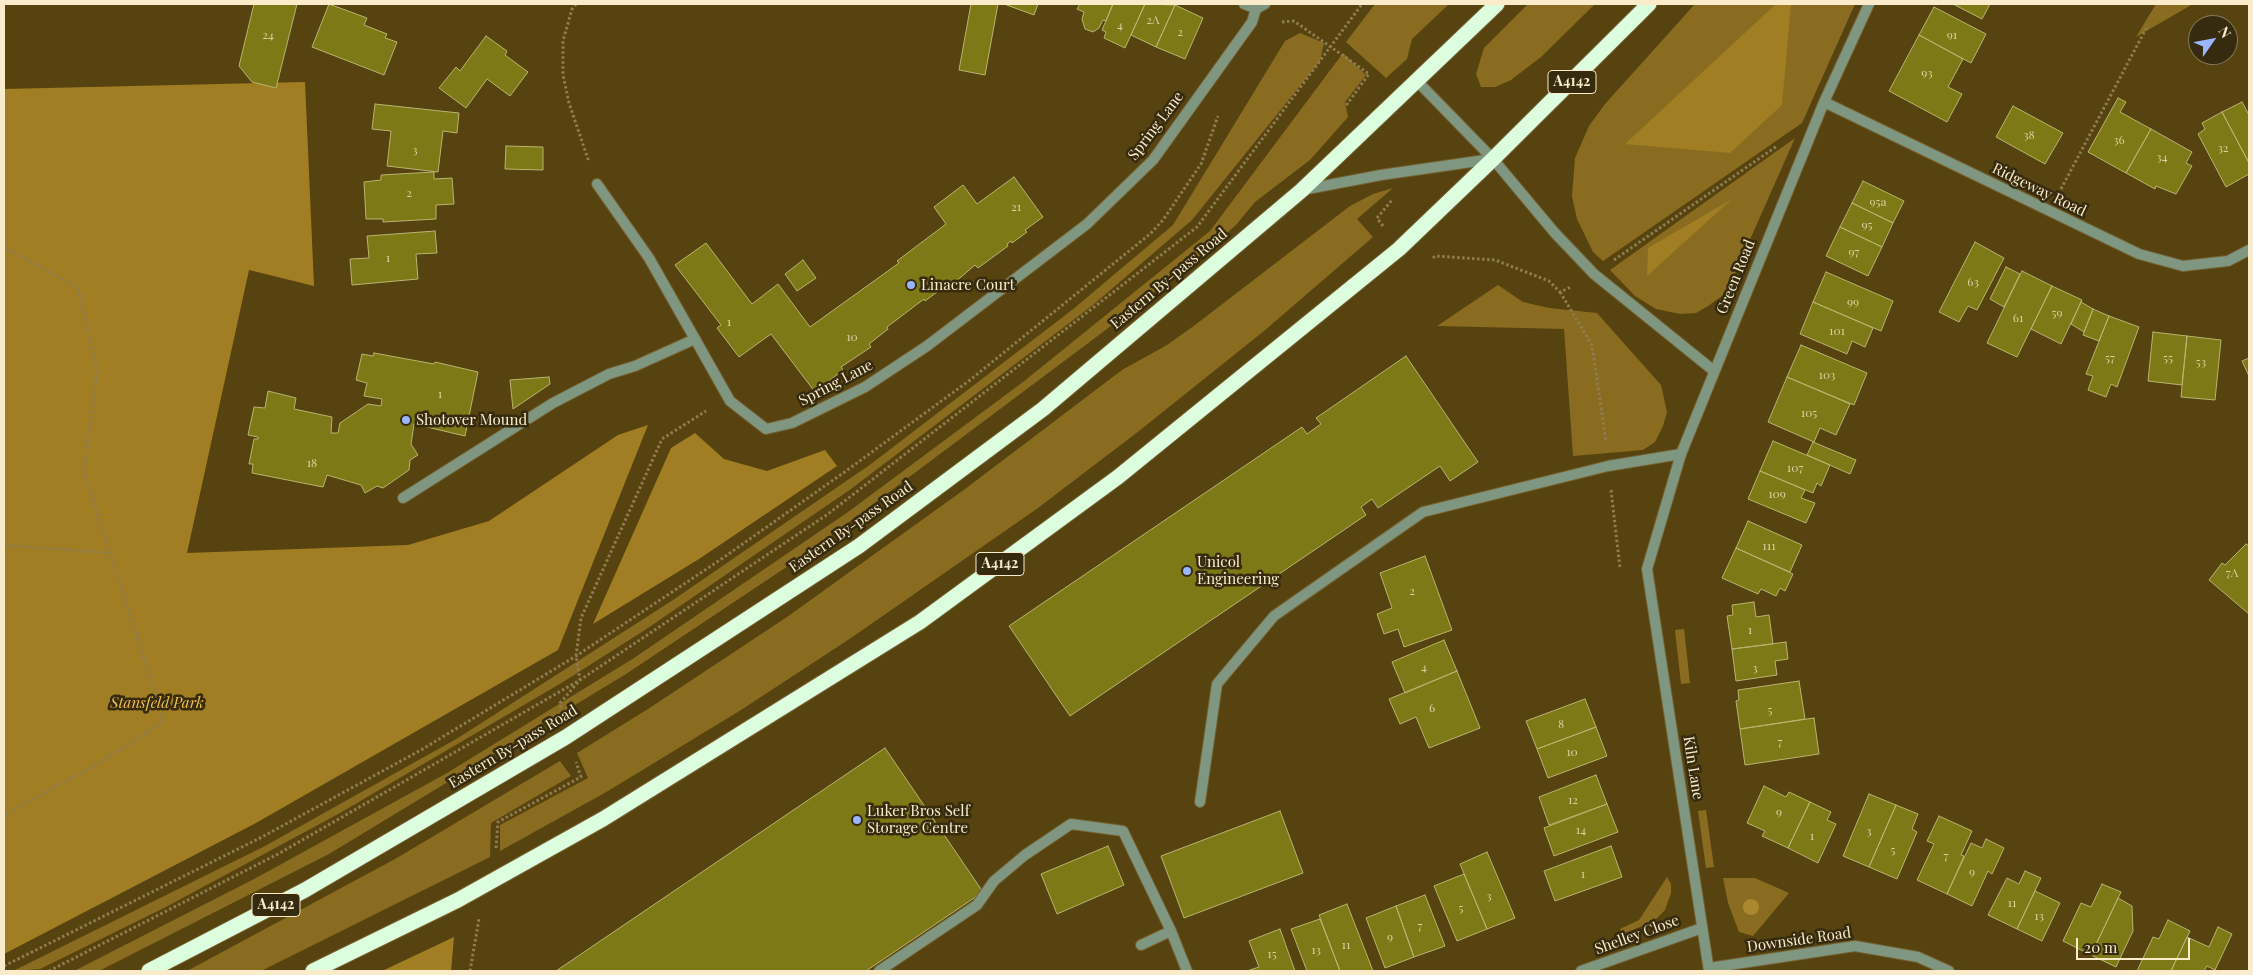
<!DOCTYPE html>
<html>
<head>
<meta charset="utf-8">
<style>
  body { margin:0 }
  #map { position:relative; width:2253px; height:975px; overflow:hidden; background:#57430f; font-family:"Playfair Display",serif }
  canvas { display:block }
  .frame { position:absolute; inset:0; border:5px solid #faeccb; pointer-events:none }
  .north { position:absolute; left:2188px; top:15px; width:50px; height:50px; box-sizing:border-box; background:#362b0f; border:1px solid #84785a; border-radius:50%; rotate:57deg; font-size:14px; font-weight:700; line-height:20px; text-align:center; color:#faeccb }
  .north::after { content:''; display:block; margin:auto; width:18px; height:22px; background:#98b5fd; clip-path:polygon(50% 0,100% 100%,50% 72%,0 100%) }
  .scale { position:absolute; left:2076px; top:938px; width:114px; height:22px; box-sizing:border-box; border:2px solid #faeccb; border-top:0; padding-left:6px; font-size:15px; line-height:18px; white-space:nowrap; color:#faeccb; -webkit-text-stroke:4px #362b0f; paint-order:stroke }
</style>
</head>
<body>
<div id="map">
<canvas width="2253" height="975"></canvas>
<div class="frame"></div>
<div class="north">N</div>
<div class="scale">20 m</div>
</div>
<script>
const context = document.querySelector('canvas').getContext('2d');
context.lineJoin = 'round';
function paint(path, color) { context.fillStyle = color; context.fill(path, 'evenodd'); }
const shape = rows => new Path2D(rows.map(r => 'M' + r).join(''));
function strokePath(path, color, width, dash) { context.strokeStyle = color; context.lineWidth = width; context.lineCap = dash ? 'butt' : 'round'; context.setLineDash(dash || []); context.stroke(path); }
function write(font, color, halo, rows, align = 'center') {
  context.font = font + ' "Playfair Display",serif'; context.lineWidth = 5; context.setLineDash([]); context.textBaseline = 'middle'; context.strokeStyle = halo; context.fillStyle = color; for (const [text, x, y, turn = 0] of rows) {
    context.save(); context.translate(x, y); context.rotate((+turn || 0) * Math.PI / 180); context.textAlign = isNaN(turn) ? turn : align; if (halo) context.strokeText(text, 0, 0); context.fillText(text, 0, 0); context.restore();
  }
}
paint(shape([
  [1375,4,1449,4,1412,39,1407,59,1386,78,1346,42],
  [1528,4,1595,4,1541,57,1511,80,1495,87,1481,87,1476,74,1484,48],
  [1695,4,1855,4,1802,123,1603,261,1593,252,1577,219,1572,196,1575,158,1589,126,1605,104],
  [2156,4,2193,4,2136,37],
  [1300,33,1324,43,1320,61,1192,220,1093,305,851,489,645,630,563,682,340,813,166,907,40,969,13,971,265,846,458,738,673,600,871,464,1072,310,1173,225,1285,41],
  [1343,53,1366,75,1345,102,1348,117,1310,160,1255,202,1236,225,1205,252,1103,332,809,552,626,674,329,854,99,971,74,971,256,878,447,773,634,658,848,512,1023,382,1210,231],
  [1795,138,1733,278,1722,296,1708,306,1696,313,1680,314,1656,309,1635,296,1610,270],
  [1393,188,1357,219,1373,237,1264,331,1139,431,1038,508,851,638,741,710,608,791,500,851,500,825,588,778,577,753,648,709,787,617,965,489,1122,370,1167,345,1195,325,1350,206,1373,194],
  [1498,285,1523,302,1549,308,1597,313,1661,385,1667,412,1663,426,1655,442,1643,450,1573,456,1564,329,1437,326],
  [1684,629,1690,683,1681,684,1675,630],
  [560,761,571,776,491,823,490,857,261,971,187,971,395,859],
  [1706,810,1714,867,1706,868,1698,811],
  [1667,877,1671,884,1671,893,1665,910,1653,922,1622,934,1620,929,1639,920],
  [1723,878,1755,878,1789,893,1753,936,1739,932,1728,903]
]), '#8a6c20');
paint(shape([
  [1776,4,1791,4,1782,105,1730,153,1625,144],
  [305,82,314,286,249,270,187,553,408,545,489,521,618,435,648,425,558,650,256,823,4,954,4,89],
  [1732,199,1647,276,1648,248],
  [695,433,724,459,767,471,825,450,837,466,699,559,593,624,671,448],
  [454,937,451,971,382,971]
]), '#a17e23');
const building = shape([
  [254,4,297,4,276,88,252,82,239,66,254,4],
  [329,4,367,18,364,25,387,34,385,38,397,42,384,75,312,47,329,4],
  [971,4,998,4,985,75,959,70,971,4],
  [1004,4,1038,4,1034,15,1004,4],
  [1080,4,1113,4,1106,21,1103,20,1099,28,1093,32,1085,29,1082,19,1084,12,1077,9,1080,4],
  [1113,4,1145,4,1125,48,1104,38,1106,32,1102,30,1113,4],
  [1145,4,1175,5,1156,47,1131,35,1145,4],
  [1953,4,1990,4,1982,19,1953,4],
  [1175,5,1203,18,1185,59,1156,47,1175,5],
  [1934,7,1986,34,1971,63,1919,35,1934,7],
  [1919,35,1963,59,1948,87,1962,94,1947,122,1889,91,1919,35],
  [486,36,507,51,505,55,528,72,510,96,487,79,466,108,439,88,456,67,460,71,486,36],
  [2118,98,2126,102,2120,112,2151,129,2126,173,2088,152,2118,98],
  [2242,102,2249,115,2249,163,2222,112,2242,102],
  [375,104,459,113,457,133,443,131,438,172,387,166,391,131,372,129,375,104],
  [2013,106,2063,133,2045,164,1996,137,2013,106],
  [2222,112,2249,163,2249,174,2226,187,2198,134,2205,129,2202,123,2222,112],
  [2151,129,2192,152,2186,163,2192,166,2176,194,2156,186,2155,189,2126,173,2151,129],
  [506,146,543,147,543,170,505,169,506,146],
  [434,172,434,179,452,178,454,204,436,205,436,219,383,222,383,219,366,219,364,182,381,180,381,175,434,172],
  [1014,177,1043,217,1025,230,1027,232,1012,243,1011,241,1007,244,1008,246,978,268,975,265,947,289,945,286,925,301,924,299,887,327,888,329,869,344,871,347,841,367,843,370,815,392,771,334,739,357,717,328,721,325,675,265,706,243,752,304,778,284,810,327,899,263,897,261,946,224,934,207,963,185,977,204,1014,177],
  [1863,181,1904,201,1893,223,1852,203,1863,181],
  [1852,203,1893,223,1882,247,1840,227,1852,203],
  [1840,227,1882,247,1868,276,1826,256,1840,227],
  [435,231,437,253,416,254,418,279,352,285,350,259,369,258,367,236,435,231],
  [1975,242,2004,258,1977,310,1968,306,1959,322,1939,312,1975,242],
  [803,260,816,278,797,291,785,274,803,260],
  [2006,267,2020,274,2004,307,1990,299,2006,267],
  [2022,271,2052,286,2017,357,1987,343,2022,271],
  [1826,272,1893,301,1881,331,1813,302,1826,272],
  [2052,286,2082,300,2061,344,2031,329,2052,286],
  [1813,302,1873,328,1865,347,1852,341,1847,354,1800,334,1813,302],
  [2081,302,2093,309,2084,332,2071,324,2081,302],
  [2093,309,2109,316,2099,341,2083,335,2093,309],
  [2109,316,2139,327,2117,387,2111,384,2106,397,2088,390,2093,376,2086,374,2109,316],
  [2153,332,2187,336,2182,385,2148,381,2153,332],
  [2187,336,2221,340,2215,400,2181,397,2187,336],
  [1801,345,1867,373,1854,405,1787,377,1801,345],
  [374,353,434,364,435,362,478,372,465,436,414,424,411,444,418,455,410,460,409,470,383,488,377,486,365,493,361,485,327,475,323,487,252,473,253,464,249,464,254,439,258,439,258,437,248,435,254,407,265,408,268,391,296,398,294,409,332,417,331,433,338,433,340,423,368,404,381,406,382,399,364,396,367,383,356,380,362,354,373,356,374,353],
  [1406,356,1478,462,1450,481,1440,466,1378,508,1372,499,1361,507,1366,515,1070,716,1009,626,1302,427,1307,434,1321,424,1316,418,1406,356],
  [2249,358,2249,376,2242,361,2249,358],
  [549,377,550,384,513,409,510,380,549,377],
  [1787,377,1850,404,1836,435,1820,428,1814,442,1768,422,1787,377],
  [1773,441,1830,465,1821,486,1817,483,1813,493,1760,471,1773,441],
  [1813,442,1856,460,1850,474,1807,455,1813,442],
  [1760,471,1805,490,1801,498,1815,503,1806,523,1748,499,1760,471],
  [1748,521,1802,545,1790,572,1736,548,1748,521],
  [2246,544,2249,546,2249,614,2209,580,2222,563,2225,565,2246,544],
  [1736,548,1793,574,1785,591,1780,588,1776,596,1761,589,1758,594,1722,578,1736,548],
  [1425,556,1452,630,1404,647,1398,629,1384,634,1377,614,1392,608,1380,573,1425,556],
  [1754,602,1756,617,1769,615,1773,644,1732,649,1727,616,1733,615,1732,605,1754,602],
  [1444,640,1457,671,1405,693,1392,662,1444,640],
  [1786,642,1788,659,1775,661,1777,675,1736,681,1732,649,1786,642],
  [1457,671,1480,728,1429,748,1416,717,1400,724,1389,699,1457,671],
  [1799,681,1805,719,1740,729,1736,701,1739,700,1738,690,1799,681],
  [1585,699,1596,727,1537,749,1526,721,1585,699],
  [1814,718,1819,754,1745,765,1740,729,1814,718],
  [1596,727,1607,756,1548,778,1537,749,1596,727],
  [885,748,983,892,866,971,556,971,885,748],
  [1596,775,1607,804,1549,825,1539,797,1596,775],
  [1764,786,1786,797,1789,792,1810,802,1788,848,1762,836,1765,831,1747,823,1764,786],
  [1869,794,1896,805,1869,867,1843,856,1869,794],
  [1810,802,1831,812,1827,820,1836,824,1818,863,1788,848,1810,802],
  [1607,804,1618,832,1554,856,1544,828,1607,804],
  [1896,805,1918,814,1912,829,1917,832,1897,879,1869,867,1896,805],
  [1280,811,1303,873,1184,918,1161,856,1280,811],
  [1939,816,1972,831,1961,855,1964,856,1947,894,1917,880,1934,844,1927,841,1939,816],
  [1986,839,2004,848,1992,874,1988,871,1972,906,1947,894,1971,843,1982,848,1986,839],
  [1108,846,1124,885,1057,914,1041,874,1108,846],
  [1611,846,1622,877,1555,901,1544,871,1611,846],
  [1487,852,1515,918,1487,929,1460,864,1487,852],
  [2025,871,2041,878,2017,929,1988,915,2007,878,2019,884,2025,871],
  [1464,874,1487,929,1457,941,1434,886,1464,874],
  [2102,884,2121,892,2091,955,2063,941,2081,903,2091,907,2102,884],
  [2035,891,2060,903,2042,941,2017,929,2035,891],
  [1425,895,1445,946,1414,957,1396,906,1425,895],
  [2118,898,2132,906,2133,931,2116,967,2091,955,2118,898],
  [1347,904,1373,971,1340,971,1319,915,1347,904],
  [1396,906,1414,957,1385,968,1366,918,1396,906],
  [1320,919,1340,971,1307,971,1291,929,1320,919],
  [2168,920,2190,931,2171,971,2137,971,2153,937,2159,939,2168,920],
  [2218,927,2232,934,2215,970,2207,966,2204,971,2171,971,2187,937,2209,947,2218,927],
  [1280,929,1295,971,1247,971,1259,967,1249,941,1280,929]
]);
paint(building, '#7d7917');
strokePath(building, '#b8b570', 1);
const lane = shape([
  [403,498,553,403,609,374,635,366,695,339,649,258,597,184],
  [1200,802,1217,684,1274,616,1423,512,1608,466,1681,454],
  [879,971,977,905,994,881,1025,855,1071,824,1123,831,1171,931,1141,945]
]);
const street = shape([
  [1244,4,1256,9],
  [1256,9,1265,4],
  [1417,81,1493,159,1554,232,1594,274,1714,371],
  [1824,102,2139,254,2183,266,2228,261,2249,250],
  [1302,190,1381,175,1492,159],
  [695,339,730,401,766,429,792,423,865,387,927,346,1087,224,1153,160,1252,22,1256,9],
  [1171,931,1187,971],
  [1709,968,1855,946,1918,957,1949,971],
  [1581,971,1702,928],
  [1709,971,1647,569,1681,454,1824,102,1869,4]
]);
const highway = shape([
  [149,971,305,890,566,737,859,546,1043,409,1302,190,1497,4],
  [313,971,458,900,603,819,920,622,1118,477,1399,249,1493,159,1649,4]
]);
strokePath(lane, '#746131', 12);
strokePath(street, '#746131', 12);
strokePath(highway, '#746131', 17);
strokePath(shape([
  [576,4,572,9,563,41,563,75,569,103,589,162],
  [1282,22,1294,21,1369,74,1347,104,1350,106],
  [2061,189,2148,25],
  [1383,226,1377,218,1392,200],
  [4,247,78,288,97,371,84,472,164,721,99,763,4,815],
  [1433,258,1435,256,1495,260,1549,281,1560,292,1571,287],
  [1614,260,1777,146],
  [1560,292,1592,345,1606,442],
  [1611,490,1620,568],
  [4,545,110,553],
  [561,708,560,703,580,680,576,656,581,618,662,439,706,411],
  [496,848,498,822,581,777,576,762],
  [4,966,262,837,421,750,576,656,720,560,846,471,970,380,1150,234,1163,220,1201,164,1218,116],
  [49,971,278,854,580,680,828,514,1197,227,1362,4],
  [470,971,479,919]
]), '#8f7d4f', 3, [2.5, 2.5]);
strokePath(lane, '#7f9681', 10);
strokePath(street, '#7f9681', 10);
strokePath(highway, '#dcfdde', 15);
context.fillStyle = '#ab882f';
for (const [x, y] of [
  [1751,907]
]) { context.beginPath(); context.arc(x, y, 8, 0, 2 * Math.PI); context.fill(); }
for (const [x, y, r, color] of [
  [911,285,5,"#98b5fd"],
  [406,420,5,"#98b5fd"],
  [1187,571,5,"#98b5fd"],
  [857,820,5,"#98b5fd"]
]) { const dot = new Path2D(); dot.arc(x, y, r, 0, 2 * Math.PI); context.fillStyle = color; context.fill(dot); strokePath(dot, '#362b0f', 2); }
write('12px', '#dbcf9e', null, [
  ["2A",1153,20],
  ["4",1120,25],
  ["2",1180,32],
  ["24",268,35],
  ["91",1952,35],
  ["93",1927,73],
  ["38",2029,135],
  ["36",2119,140],
  ["32",2223,148],
  ["3",415,150],
  ["34",2162,157],
  ["2",409,193],
  ["95a",1878,202],
  ["21",1016,207],
  ["95",1867,225],
  ["97",1854,252],
  ["1",388,258],
  ["63",1973,282],
  ["99",1853,302],
  ["59",2057,313],
  ["61",2018,318],
  ["1",729,322],
  ["101",1837,331],
  ["10",852,337],
  ["57",2110,358],
  ["55",2168,358],
  ["53",2201,362],
  ["103",1827,375],
  ["1",440,394],
  ["105",1809,413],
  ["18",312,463],
  ["107",1795,468],
  ["109",1777,494],
  ["111",1769,546],
  ["7A",2232,573],
  ["2",1412,591],
  ["1",1750,630],
  ["4",1424,667],
  ["3",1755,668],
  ["6",1432,708],
  ["5",1770,710],
  ["8",1561,724],
  ["7",1780,742],
  ["10",1572,752],
  ["12",1573,800],
  ["9",1779,812],
  ["14",1581,830],
  ["3",1869,831],
  ["1",1812,836],
  ["5",1893,850],
  ["7",1946,856],
  ["9",1972,872],
  ["1",1583,874],
  ["3",1489,896],
  ["11",2012,903],
  ["5",1461,908],
  ["13",2039,916],
  ["7",1420,926],
  ["9",1390,937],
  ["11",1346,945],
  ["13",1316,950],
  ["15",1272,954]
]);
for (const [x, y, w] of [
  [1572,82,48],
  [1000,564,48],
  [276,905,48]
]) { const box = new Path2D(); box.roundRect(x - w / 2, y - 11.5, w, 23, 4); context.fillStyle = '#362b0f'; context.fill(box); strokePath(box, '#faeccb', 1); }
write('bold 14px', '#faeccb', null, [
  ["A4142",1572,82],
  ["A4142",1000,564],
  ["A4142",276,905]
]);
write('15px', '#faeccb', '#362b0f', [
  ["Spring Lane",1156,126,-53],
  ["Ridgeway Road",2039,190,26],
  ["Green Road",1736,277,-68],
  ["Eastern By-pass Road",1169,279,-40],
  ["Spring Lane",836,383,-28],
  ["Eastern By-pass Road",851,527,-35],
  ["Eastern By-pass Road",513,747,-31],
  ["Kiln Lane",1693,768,81],
  ["Shelley Close",1637,935,-20],
  ["Downside Road",1799,940,-8]
]);
write('15px', '#faeccb', '#362b0f', [
  ["Linacre Court",921,285],
  ["Shotover Mound",416,420],
  ["Unicol",1197,562],
  ["Engineering",1197,579],
  ["Luker Bros Self",867,811],
  ["Storage Centre",867,828]
], 'left');
write('italic 15px', '#f0c14a', '#362b0f', [
  ["Stansfeld Park",157,703]
]);
</script>
</body>
</html>
